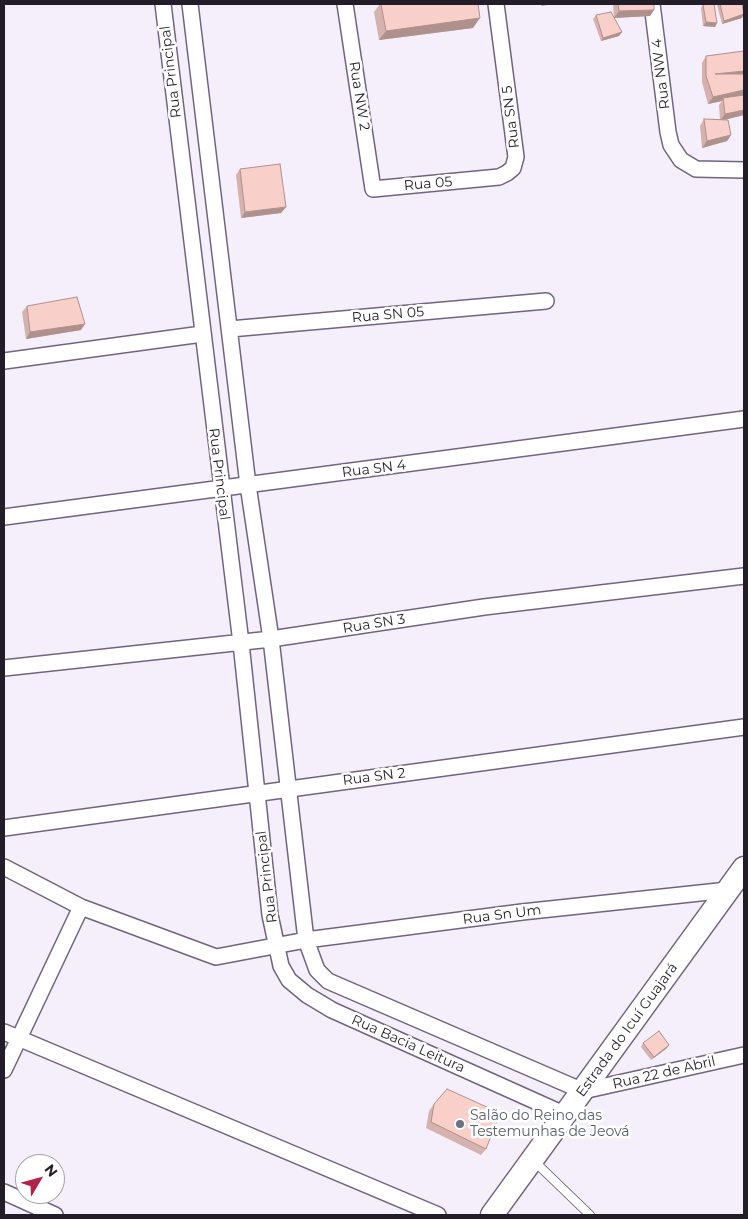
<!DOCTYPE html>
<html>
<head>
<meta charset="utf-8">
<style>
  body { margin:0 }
  #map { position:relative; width:748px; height:1219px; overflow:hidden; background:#f5eefb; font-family:Montserrat,sans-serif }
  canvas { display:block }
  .frame { position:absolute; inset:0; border:5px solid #231d29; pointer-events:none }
  .north { position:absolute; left:15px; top:1154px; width:50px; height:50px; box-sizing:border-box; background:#fff; border:1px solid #a7a5a9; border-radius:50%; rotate:53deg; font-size:14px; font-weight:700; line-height:20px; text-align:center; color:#231d29 }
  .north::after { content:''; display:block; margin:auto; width:18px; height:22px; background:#b42248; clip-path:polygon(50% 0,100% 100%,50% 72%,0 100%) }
</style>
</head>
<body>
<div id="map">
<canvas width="748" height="1219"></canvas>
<div class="frame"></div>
<div class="north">N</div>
</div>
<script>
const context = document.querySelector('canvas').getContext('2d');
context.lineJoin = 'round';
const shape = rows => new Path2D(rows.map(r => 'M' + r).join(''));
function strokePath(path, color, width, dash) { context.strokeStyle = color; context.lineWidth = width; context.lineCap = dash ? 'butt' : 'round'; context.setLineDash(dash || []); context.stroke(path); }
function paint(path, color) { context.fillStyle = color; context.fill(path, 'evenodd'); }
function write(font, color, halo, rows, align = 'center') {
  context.font = font + ' Montserrat,sans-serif'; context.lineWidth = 5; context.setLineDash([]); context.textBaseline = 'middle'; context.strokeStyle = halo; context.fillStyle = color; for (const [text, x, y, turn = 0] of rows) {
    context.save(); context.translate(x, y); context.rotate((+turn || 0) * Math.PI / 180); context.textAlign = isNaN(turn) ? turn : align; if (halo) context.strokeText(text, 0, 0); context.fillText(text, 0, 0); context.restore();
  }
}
const lane = shape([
  [534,1161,590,1215]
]);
const street = shape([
  [163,4,241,643,270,915,281,966,289,980,307,995,332,1010,566,1115],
  [190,4,248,485,271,639,306,940,317,970,328,981,583,1091,744,1055],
  [345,4,373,189,499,177,507,173,513,168,516,157,496,4],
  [652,4,668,132,671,145,681,160,696,169,744,170],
  [230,329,546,301],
  [4,361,202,334],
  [4,517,744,419],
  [4,668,271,639,484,607,744,576],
  [4,828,744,727],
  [4,867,81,907,216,957,306,940,522,912,728,890],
  [4,1032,438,1215],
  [4,1070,81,907],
  [4,1192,55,1215]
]);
const secondary = shape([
  [492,1215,744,868]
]);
strokePath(lane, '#72637f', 10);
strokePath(street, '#72637f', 18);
strokePath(secondary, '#72637f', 25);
strokePath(lane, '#fff', 8);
strokePath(street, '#fff', 15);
strokePath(secondary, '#fff', 22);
paint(shape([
  [380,4,478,4,473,28,379,40,374,12],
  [613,4,654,4,654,10,650,16,614,18],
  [718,4,742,4,742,18,722,24,717,5],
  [703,5,717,23,715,27,703,26,701,8],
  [596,15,622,32,619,36,601,41,593,19],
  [744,51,744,115,723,120,731,135,727,141,702,148,700,126,704,119,720,120,719,105,722,101,708,104,702,82,702,63,706,56],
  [240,169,286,207,281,213,241,218,236,175],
  [27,306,81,330,26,339,22,312],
  [643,1043,667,1048,651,1060,641,1047],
  [434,1104,486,1149,481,1155,426,1128,429,1111]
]), '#d6b2ae');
paint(shape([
  [543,4,554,4,541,6],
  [654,10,650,16,614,18,619,11],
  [744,14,742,18,722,24,724,21],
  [480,18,473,28,379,40,386,31],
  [706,22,717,23,715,27,703,26],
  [622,32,619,36,601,41,603,38],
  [744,71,744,77,715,74],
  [744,90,744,95,723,98,722,101,708,104,713,97],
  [744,110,744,115,720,121,725,114],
  [731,135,727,141,702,148,707,141],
  [286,207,281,213,241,218,245,212],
  [85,324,81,330,26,339,30,332],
  [669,1045,667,1048,651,1060,654,1057]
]), '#ae918d');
const building = shape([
  [381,4,478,4,480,18,386,31,381,4],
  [618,4,654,4,654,10,619,11,618,4],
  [708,4,714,4,717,23,706,22,703,5,708,4],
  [720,4,742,4,744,14,724,21,720,4],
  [611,12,622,32,603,38,596,15,611,12],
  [744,51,744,71,715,74,744,74,744,90,713,97,706,76,706,56,744,51],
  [744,95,744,110,725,114,723,98,744,95],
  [704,119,728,120,731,135,707,141,704,119],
  [280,164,286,207,245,212,240,169,280,164],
  [77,297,85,324,30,332,27,306,77,297],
  [659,1031,669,1045,654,1057,643,1043,659,1031],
  [447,1089,500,1113,486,1149,431,1122,434,1104,447,1089]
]);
paint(building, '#f9cfca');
strokePath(building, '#ae918d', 1);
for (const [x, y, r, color] of [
  [460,1124,5,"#6b7280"]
]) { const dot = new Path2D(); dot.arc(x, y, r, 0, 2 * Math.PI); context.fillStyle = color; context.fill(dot); strokePath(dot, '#fff', 2); }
write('14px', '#231d29', '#fff', [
  ["Rua Principal",171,72,-97],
  ["Rua NW 4",661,74,-97],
  ["Rua NW 2",359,96,81],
  ["Rua SN 5",511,117,-97],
  ["Rua 05",428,184,-5],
  ["Rua SN 05",388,315,-5],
  ["Rua SN 4",374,469,-7],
  ["Rua Principal",219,474,83],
  ["Rua SN 3",374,624,-9],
  ["Rua SN 2",374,777,-7],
  ["Rua Principal",267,877,-97],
  ["Rua Sn Um",502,915,-7],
  ["Estrada do Icuí Guajará",627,1030,-54],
  ["Rua Bacia Leitura",408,1044,24],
  ["Rua 22 de Abril",664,1073,-13]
]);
write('14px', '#5b616d', '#fff', [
  ["Salão do Reino das",470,1116],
  ["Testemunhas de Jeová",470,1132]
], 'left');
</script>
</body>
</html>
